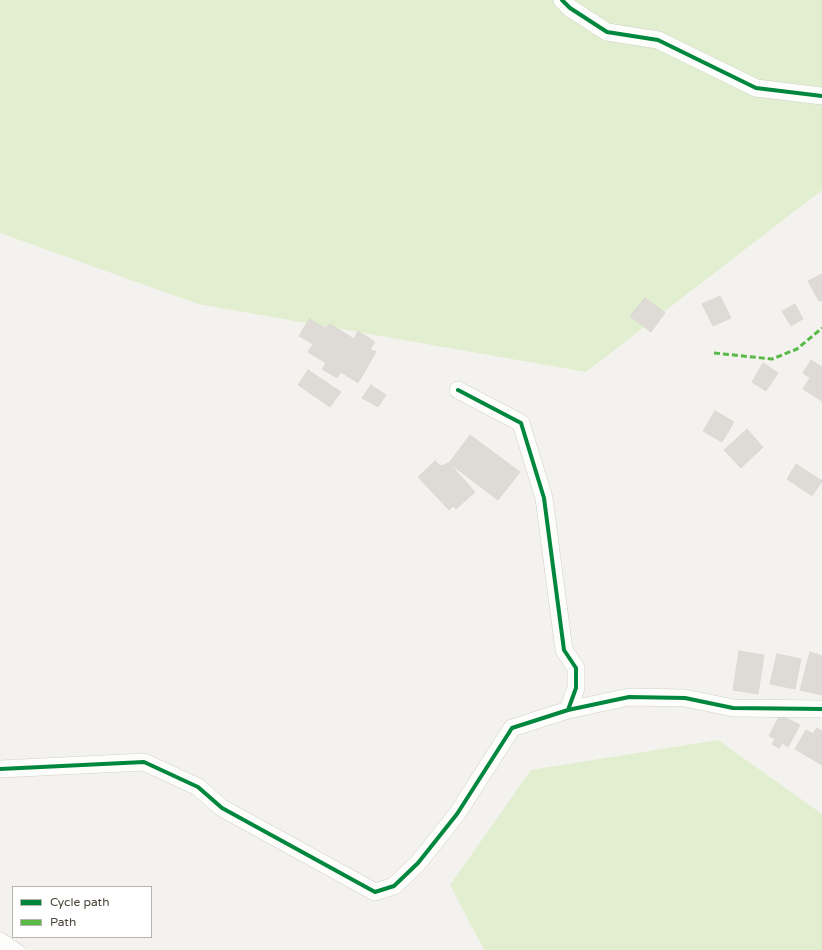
<!DOCTYPE html>
<html>
<head>
<meta charset="utf-8">
<style>
  body { margin:0 }
  #map { position:relative; width:822px; height:950px; overflow:hidden; background:#f4f2ee; font-family:"Varela Round",sans-serif }
  canvas { display:block }
  .legend { position:absolute; left:12px; top:886px; width:140px; height:52px; box-sizing:border-box; background:#fff; border:1px solid #b7b4b0; margin:0; padding:5px 7px; list-style:none; font-size:12px; color:#4b4439 }
  .legend li { display:flex; align-items:center; gap:8px; height:20px }
  .legend b { width:20px; border:1px solid #b7b4b0 }
</style>
</head>
<body>
<div id="map">
<canvas width="822" height="950"></canvas>
<ul class="legend">
<li><b style="height:5px;background:#00873e"></b>Cycle path</li>
<li><b style="height:5px;background:#58b947"></b>Path</li>
</ul>
</div>
<script>
const context = document.querySelector('canvas').getContext('2d');
context.lineJoin = 'round';
function paint(path, color) { context.fillStyle = color; context.fill(path, 'evenodd'); }
const shape = rows => new Path2D(rows.map(r => 'M' + r).join(''));
function strokePath(path, color, width, dash) { context.strokeStyle = color; context.lineWidth = width; context.lineCap = dash ? 'butt' : 'round'; context.setLineDash(dash || []); context.stroke(path); }
paint(shape([
  [0,0,822,0,822,190,586,372,198,304,0,233],
  [718,740,822,814,822,950,484,950,450,885,531,770]
]), '#e1eecf');
const building = shape([
  [822,274,822,300,819,301,808,281,822,274],
  [720,296,731,318,713,326,702,304,720,296],
  [645,298,665,313,651,332,630,316,645,298],
  [795,304,803,319,791,326,782,311,795,304],
  [309,319,325,328,330,324,354,339,358,331,375,342,370,349,376,352,358,383,341,372,337,378,322,369,326,363,308,352,313,344,299,336,309,319],
  [811,360,822,367,822,401,803,389,810,378,803,373,811,360],
  [763,363,778,373,766,391,752,382,763,363],
  [308,370,341,392,330,407,298,385,308,370],
  [371,385,386,395,378,407,362,398,371,385],
  [715,411,734,422,722,442,703,431,715,411],
  [747,429,763,447,741,468,724,450,747,429],
  [470,435,520,472,498,500,449,463,470,435],
  [435,461,441,466,449,463,475,492,456,509,453,506,449,510,418,477,435,461],
  [796,464,822,481,812,496,787,479,796,464],
  [739,651,764,655,758,694,733,690,739,651],
  [810,652,822,656,822,695,800,690,810,652],
  [777,654,801,659,795,689,770,684,777,654],
  [780,715,800,725,788,747,782,743,779,748,772,744,775,739,769,736,780,715],
  [817,728,822,731,822,765,795,749,806,730,813,734,817,728]
]);
paint(building, '#dedbd6');
strokePath(building, '#dcd9d4', 1);
const lane = shape([
  [2,937,21,950]
]);
const street = shape([
  [562,0,570,8,607,32,658,40,756,88,822,96],
  [458,390,521,423,544,498,564,650,576,668,576,688,568,710],
  [0,769,144,762,198,787,222,808,375,892,394,886,418,863,457,814,512,728,568,710,629,697,685,698,733,708,822,709],
  [0,942,5,950]
]);
strokePath(lane, '#d2d0cb', 9);
strokePath(street, '#d2d0cb', 18);
strokePath(lane, '#fdfdfc', 8);
strokePath(street, '#fdfdfc', 17);
strokePath(shape([
  [714,353,772,359,797,349,822,328]
]), '#58b947', 3, [6, 3]);
strokePath(shape([
  [562,0,570,8,607,32,658,40,756,88,822,96],
  [458,390,521,423,544,498,564,650,576,668,576,688,568,710],
  [0,769,144,762,198,787,222,808,375,892,394,886,418,863,457,814,512,728,568,710,629,697,685,698,733,708,822,709]
]), '#00873e', 4);
</script>
</body>
</html>
